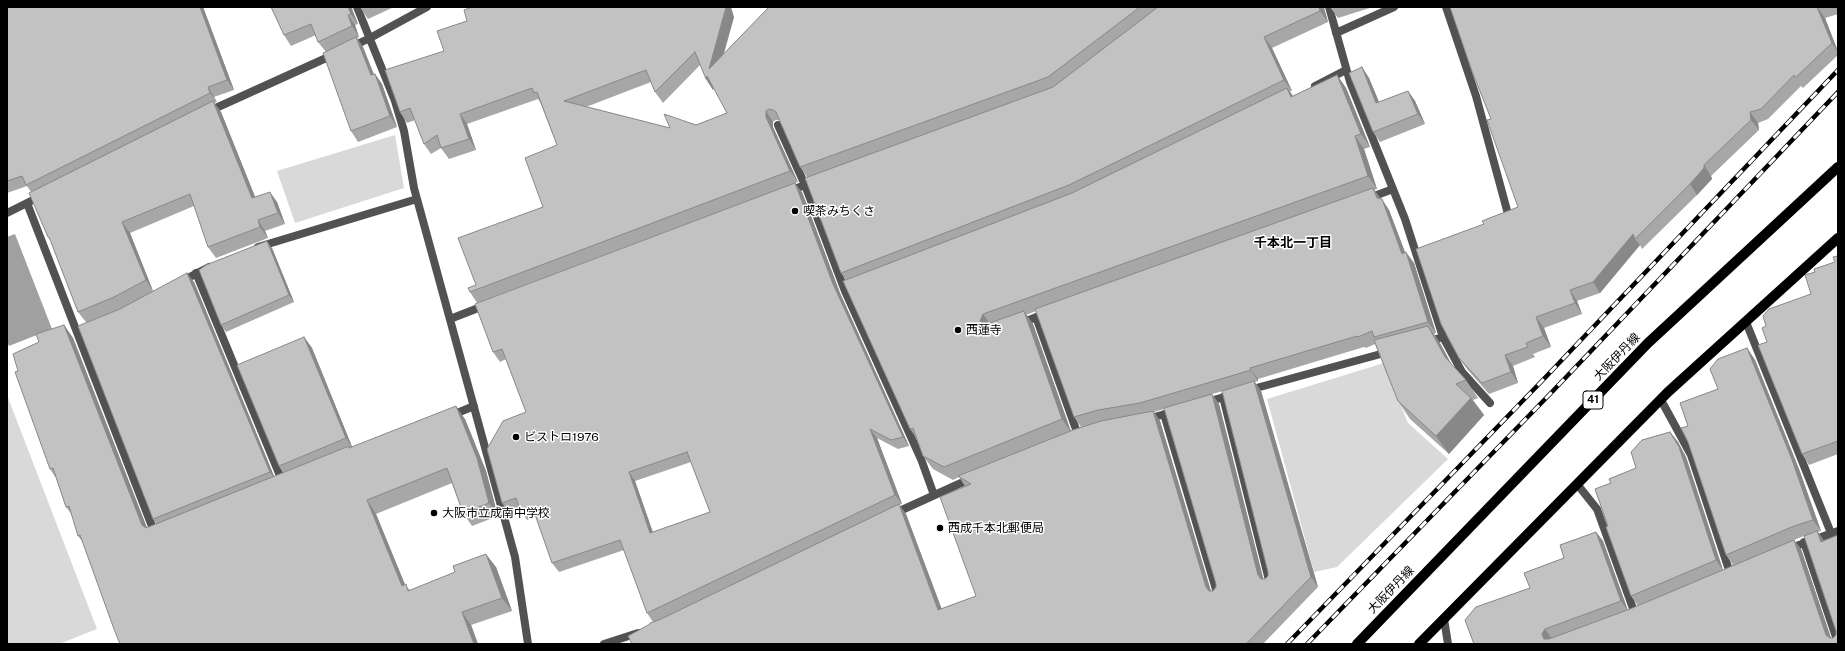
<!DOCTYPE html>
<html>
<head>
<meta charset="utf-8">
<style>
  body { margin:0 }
  #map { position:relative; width:1845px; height:651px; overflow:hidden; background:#fff; font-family:"Public Sans",sans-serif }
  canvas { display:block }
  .frame { position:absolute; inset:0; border:8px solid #000; pointer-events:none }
</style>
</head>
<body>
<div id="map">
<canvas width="1845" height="651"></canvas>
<div class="frame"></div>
</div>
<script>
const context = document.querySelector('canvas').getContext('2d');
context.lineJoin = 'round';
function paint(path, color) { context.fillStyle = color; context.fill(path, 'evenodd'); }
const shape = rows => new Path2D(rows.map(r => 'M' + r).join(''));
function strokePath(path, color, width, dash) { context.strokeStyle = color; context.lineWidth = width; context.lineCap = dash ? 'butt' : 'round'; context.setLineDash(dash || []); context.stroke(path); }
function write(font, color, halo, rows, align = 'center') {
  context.font = font + ' "Public Sans","Noto Sans JP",sans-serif'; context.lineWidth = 3; context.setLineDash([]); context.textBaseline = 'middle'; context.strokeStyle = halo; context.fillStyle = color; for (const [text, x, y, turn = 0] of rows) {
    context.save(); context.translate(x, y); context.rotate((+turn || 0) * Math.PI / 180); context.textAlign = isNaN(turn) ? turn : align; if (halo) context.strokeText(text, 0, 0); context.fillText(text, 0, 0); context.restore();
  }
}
paint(shape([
  [395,135,404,188,295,223,277,171],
  [1384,363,1408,423,1448,459,1337,567,1314,572,1267,399],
  [7,395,97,629,59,644,7,644]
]), '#d9d9d9');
paint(shape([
  [15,234,52,329,9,346,7,342,7,237]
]), '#a0a0a0');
strokePath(shape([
  [357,7,395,101,404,131,414,188,515,557,528,644],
  [1329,7,1350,82,1405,219,1443,337,1462,372,1490,403],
  [1446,7,1476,96,1508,214],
  [1336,33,1394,7],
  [351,47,370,38,427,7],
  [1315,86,1346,70],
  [207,112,335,54],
  [778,125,805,185,845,291,921,459,934,495],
  [789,191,816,181],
  [1369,198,1393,189],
  [27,203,155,534],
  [7,213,31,201],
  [258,247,417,199],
  [196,273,283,483],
  [182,281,209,267],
  [1036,317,1078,435],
  [450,319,486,305],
  [1746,322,1831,533],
  [1021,323,1047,313],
  [1426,342,1443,337],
  [1249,390,1388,352],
  [1223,397,1270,584],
  [1661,400,1691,455,1730,573],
  [1207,402,1234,394],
  [1164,414,1218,596],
  [450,416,474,406],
  [1147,419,1176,411],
  [1577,484,1597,509,1635,614],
  [893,514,972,478],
  [1804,542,1838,643],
  [1788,549,1838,531],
  [1444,619,1448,644],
  [604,644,638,633]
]), '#525252', 8);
strokePath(shape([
  [1357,644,1648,343,1838,167],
  [1419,644,1668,392,1838,238]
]), '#000', 10);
const rail = shape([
  [1287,644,1540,383,1838,70],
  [1307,644,1550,394,1838,92]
]);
strokePath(rail, '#000', 4.5);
strokePath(rail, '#fff', 3, [9]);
paint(shape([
  [7,7,203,7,234,90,214,97,217,102,214,103,221,112,255,197,277,202,285,224,265,231,268,238,216,258,208,247,194,206,130,233,153,291,194,282,274,476,283,473,279,466,304,337,312,348,352,447,465,419,486,471,498,516,472,526,463,513,452,483,376,514,405,585,410,590,496,567,512,611,471,625,478,644,120,644,83,542,78,536,72,515,66,507,56,478,50,469,18,371,39,342,64,325,73,338,147,528,156,524,153,519,86,322,78,312,52,242,48,237,31,192,27,186,7,193],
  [271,7,352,9,358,24,355,25,359,37,357,38,363,47,374,74,375,74,382,84,397,127,358,142,351,131,326,52,318,42,316,35,291,46,284,35],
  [360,7,394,7,368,19],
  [769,7,1324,7,1324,8,1328,22,1272,48,1292,91,1290,91,1293,96,1337,75,1346,88,1370,147,1364,149,1377,189,1374,190,1389,210,1405,253,1414,263,1436,333,1434,334,1440,343,1452,365,1466,380,1478,398,1473,400,1484,415,1449,454,1410,419,1398,401,1375,344,1366,348,1364,347,1258,379,1258,381,1255,382,1261,391,1318,587,1263,644,632,644,653,622,647,613,624,550,559,572,552,563,536,516,527,520,520,509,509,513,502,503,526,412,506,359,500,362,493,352,802,192,840,293,909,446,898,449,877,438,902,504,899,505,906,514,941,609,976,596,965,486,959,477,953,480,933,469,923,456,918,440,910,429,846,280,841,273,807,177,800,167,779,120,776,120,773,122,773,127,798,182,477,303,470,292,543,207,557,145,540,102,538,99,467,124,476,150,449,159,441,148,431,154,424,144,415,120,407,123,400,112,444,51,467,21,734,17,724,54],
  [700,65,706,79,713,90,714,88,727,113,696,125,670,128,586,107,651,82,655,92,663,103],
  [1036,311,1074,417,1081,427,1071,431,1033,324,1026,315],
  [1223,391,1268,572,1268,576,1265,579,1263,579,1219,404,1212,394],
  [1164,409,1216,584,1216,587,1213,591,1211,591,1160,421,1154,412],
  [691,462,710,512,653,532,635,481],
  [1330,7,1373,7,1338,18],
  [1450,7,1838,7,1838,14,1825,18,1838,51,1838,55,1803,88,1801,86,1768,119,1758,123,1759,130,1711,176,1712,179,1697,195,1642,249,1640,245,1600,293,1577,301,1582,314,1544,328,1551,347,1533,354,1535,357,1513,366,1518,383,1489,394,1467,369,1459,358,1484,224,1518,207,1491,119],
  [1362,67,1369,78,1379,102,1408,91,1415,101,1425,124,1380,142,1373,132],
  [272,248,294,302,226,332,221,325],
  [1838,256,1838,454,1809,465,1802,454,1767,342,1766,326,1811,294,1815,272,1835,262],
  [1747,348,1755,360,1799,469,1821,531,1818,532,1824,541,1838,535,1838,644,1474,644,1465,620,1476,607,1530,588,1524,573,1564,558,1560,545,1596,532,1603,541,1628,610,1638,606,1631,596,1606,527,1608,526,1595,489,1611,483,1609,479,1636,468,1631,452,1642,440,1670,432,1678,442,1686,457,1723,570,1733,565,1726,555,1688,442,1681,428,1688,426,1680,403,1718,389,1710,369,1718,359],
  [1804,536,1836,631,1836,635,1833,638,1831,638,1801,549,1794,540]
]), '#a7a7a7');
paint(shape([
  [200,7,203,7,234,90,227,80],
  [348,7,353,7,352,9,358,24,351,14],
  [726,7,731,7,734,17,716,79,709,69],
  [1319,7,1324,7,1324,8,1328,22,1320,11],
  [1817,7,1825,18,1838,52,1832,43],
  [348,15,355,25,359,37,352,26],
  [356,37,363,47,378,86,371,75],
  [1264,37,1272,48,1292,91,1284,80],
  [1362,67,1369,78,1384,114,1376,103],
  [375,74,382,84,397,127,390,116],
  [1337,75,1346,88,1370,147,1361,134],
  [707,76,714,86,713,90,706,79],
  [208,87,217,102,210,93],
  [1287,88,1296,101,1291,97],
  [1408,91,1415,101,1425,124,1418,114],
  [213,101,221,112,260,209,252,198],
  [766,111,773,122,773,127,798,182,790,171,766,117],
  [1750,112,1758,123,1759,130,1751,120],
  [460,114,467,124,476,150,469,139],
  [1355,136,1364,149,1377,189,1368,176],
  [1704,165,1711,176,1712,179,1697,195,1690,184],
  [795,183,802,192,840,293,909,446,903,437,833,284],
  [1373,188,1381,199,1377,198],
  [270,192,277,202,285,224,278,213],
  [1382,199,1389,210,1410,265,1402,254],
  [258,220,265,231,268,238,260,227],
  [122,222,130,233,153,291,146,280],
  [1633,234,1635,239,1640,245,1600,293,1593,282],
  [267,241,272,248,294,302,289,295],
  [1406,252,1414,263,1436,333,1428,322],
  [187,273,194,282,276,481,270,472],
  [1570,290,1577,301,1582,314,1575,303],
  [1024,311,1033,324,1071,432,1062,419],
  [983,314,992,327,989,333,980,321],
  [1536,317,1544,328,1551,347,1543,336],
  [64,325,73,338,151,538,142,525],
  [1428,326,1440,343,1457,375,1445,357],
  [304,337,312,348,353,449,346,438],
  [1747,348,1755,360,1799,469,1821,531,1813,520],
  [1505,355,1513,366,1518,383,1511,372],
  [1250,368,1258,379,1258,381,1251,370],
  [1254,381,1261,391,1318,587,1311,577],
  [1212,394,1219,404,1265,585,1258,575],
  [1471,398,1484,415,1449,454,1436,436],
  [456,406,465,419,486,471,498,516,489,503],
  [1153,411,1160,421,1213,598,1206,587],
  [870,429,877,438,902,504,895,495],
  [1670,432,1678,442,1686,457,1723,570,1716,560],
  [629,472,635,481,656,542,650,533],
  [367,500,376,514,411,599,402,586],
  [899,504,906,514,946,620,938,610],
  [1817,531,1824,541,1821,542],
  [1596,532,1603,541,1628,611,1621,601],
  [1794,540,1801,549,1833,644,1826,635],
  [486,554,496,567,512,611,502,598],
  [462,612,471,625,478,644,474,644],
  [1545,629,1552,639,1549,643,1544,639,1542,634]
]), '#888');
const building = shape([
  [7,7,200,7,227,80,208,87,210,93,26,185,22,176,7,181,7,7],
  [271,7,348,7,351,14,348,15,352,26,318,42,311,24,284,35,271,7],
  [472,7,726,7,709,69,769,7,1140,7,1048,77,800,167,776,112,773,110,769,109,766,111,766,117,790,171,470,292,468,288,476,285,458,238,543,207,525,158,557,145,537,92,534,93,532,88,460,114,469,139,441,148,437,135,424,144,410,108,400,112,385,70,444,51,437,31,467,21,464,10,472,7],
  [695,52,706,79,707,76,727,113,696,125,664,114,670,128,564,101,646,70,655,92,695,52],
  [1158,7,1319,7,1320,11,1264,37,1284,80,1069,185,841,273,805,178,1053,87,1158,7],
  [1450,7,1818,7,1817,7,1832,43,1795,78,1794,75,1761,109,1750,112,1751,120,1704,165,1704,168,1690,184,1635,239,1633,234,1593,282,1570,290,1575,303,1536,317,1543,336,1526,343,1528,347,1505,355,1511,372,1482,383,1459,358,1441,324,1416,249,1484,224,1482,221,1518,207,1487,120,1491,119,1472,71,1450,7],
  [356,37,371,75,375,74,390,116,351,131,323,53,356,37],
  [1362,67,1376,103,1408,91,1418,114,1373,132,1349,73,1362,67],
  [1337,75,1361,134,1355,136,1368,176,983,314,980,321,984,325,1024,311,1062,419,944,467,923,456,913,428,910,429,843,281,1072,193,1287,88,1291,97,1337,75],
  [213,101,252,198,270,192,278,213,258,220,260,227,208,247,190,194,122,222,146,280,114,297,78,312,49,237,48,237,29,193,213,101],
  [795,183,833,284,903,437,891,440,870,429,895,495,647,613,620,540,552,563,532,506,520,510,516,498,502,503,487,449,503,421,526,412,502,349,493,352,475,304,795,183],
  [687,452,710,512,650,533,629,472,687,452],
  [1373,188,1377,198,1382,199,1402,254,1406,252,1428,322,1374,337,1372,331,1358,337,1357,336,1250,368,1251,370,1140,403,1098,410,1074,417,1035,309,1373,188],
  [267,241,289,295,221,325,199,270,206,265,267,241],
  [1838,256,1838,441,1802,454,1758,345,1767,342,1762,328,1766,326,1763,316,1769,309,1811,294,1805,275,1815,272,1814,269,1835,262,1833,257,1838,256],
  [187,273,270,472,153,519,78,326,120,309,187,273],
  [64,325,142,525,146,528,349,446,349,448,456,406,477,458,489,503,463,513,447,468,367,500,402,586,406,584,408,591,455,572,453,566,486,554,502,598,462,612,474,644,120,644,114,629,80,535,78,536,69,506,66,507,53,468,50,469,15,372,18,371,13,354,39,342,36,334,64,325],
  [1428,326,1445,357,1466,380,1456,384,1471,398,1436,436,1398,401,1374,340,1428,326],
  [304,337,346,438,279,466,237,365,304,337],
  [1747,348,1791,457,1813,520,1794,526,1726,555,1688,442,1681,428,1688,426,1680,403,1718,389,1710,369,1718,359,1747,348],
  [1254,381,1311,577,1246,644,632,644,628,636,650,624,650,623,659,620,899,504,938,610,976,596,940,497,971,484,958,476,1073,430,1101,421,1153,411,1206,587,1209,591,1213,591,1216,587,1216,584,1164,408,1212,394,1258,575,1261,579,1265,579,1268,576,1268,572,1222,391,1254,381],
  [1670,432,1679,447,1716,560,1631,596,1606,527,1608,526,1595,489,1611,483,1609,479,1636,468,1631,452,1642,440,1670,432],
  [1817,531,1821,542,1838,535,1838,644,1474,644,1465,620,1476,607,1530,588,1524,573,1564,558,1560,545,1596,532,1621,601,1545,629,1542,634,1544,639,1549,639,1630,609,1794,540,1826,635,1830,638,1833,638,1836,635,1836,631,1804,536,1817,531]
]);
paint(building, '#c2c2c2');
strokePath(building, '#888', 1);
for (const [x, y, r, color] of [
  [795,211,4,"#000"],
  [958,330,4,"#000"],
  [516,437,4,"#000"],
  [434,513,4,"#000"],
  [940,528,4,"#000"]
]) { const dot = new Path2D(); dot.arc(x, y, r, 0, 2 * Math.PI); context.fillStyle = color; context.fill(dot); strokePath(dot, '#fff', 1.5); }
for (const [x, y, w] of [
  [1593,400,20]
]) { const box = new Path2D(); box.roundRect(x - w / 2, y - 9, w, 18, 3); context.fillStyle = '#fff'; context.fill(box); strokePath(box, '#000', 1); }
write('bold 11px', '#000', null, [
  ["41",1593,400]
]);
write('12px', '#000', '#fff', [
  ["喫茶みちくさ",803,211],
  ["西蓮寺",966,330],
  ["ビストロ1976",524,437],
  ["大阪市立成南中学校",442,513],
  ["西成千本北郵便局",948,528]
], 'left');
write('12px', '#000', '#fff', [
  ["大阪伊丹線",1617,357,-46],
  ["大阪伊丹線",1391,590,-46]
]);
write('bold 13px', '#000', '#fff', [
  ["千本北一丁目",1293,243]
]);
</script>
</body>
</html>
